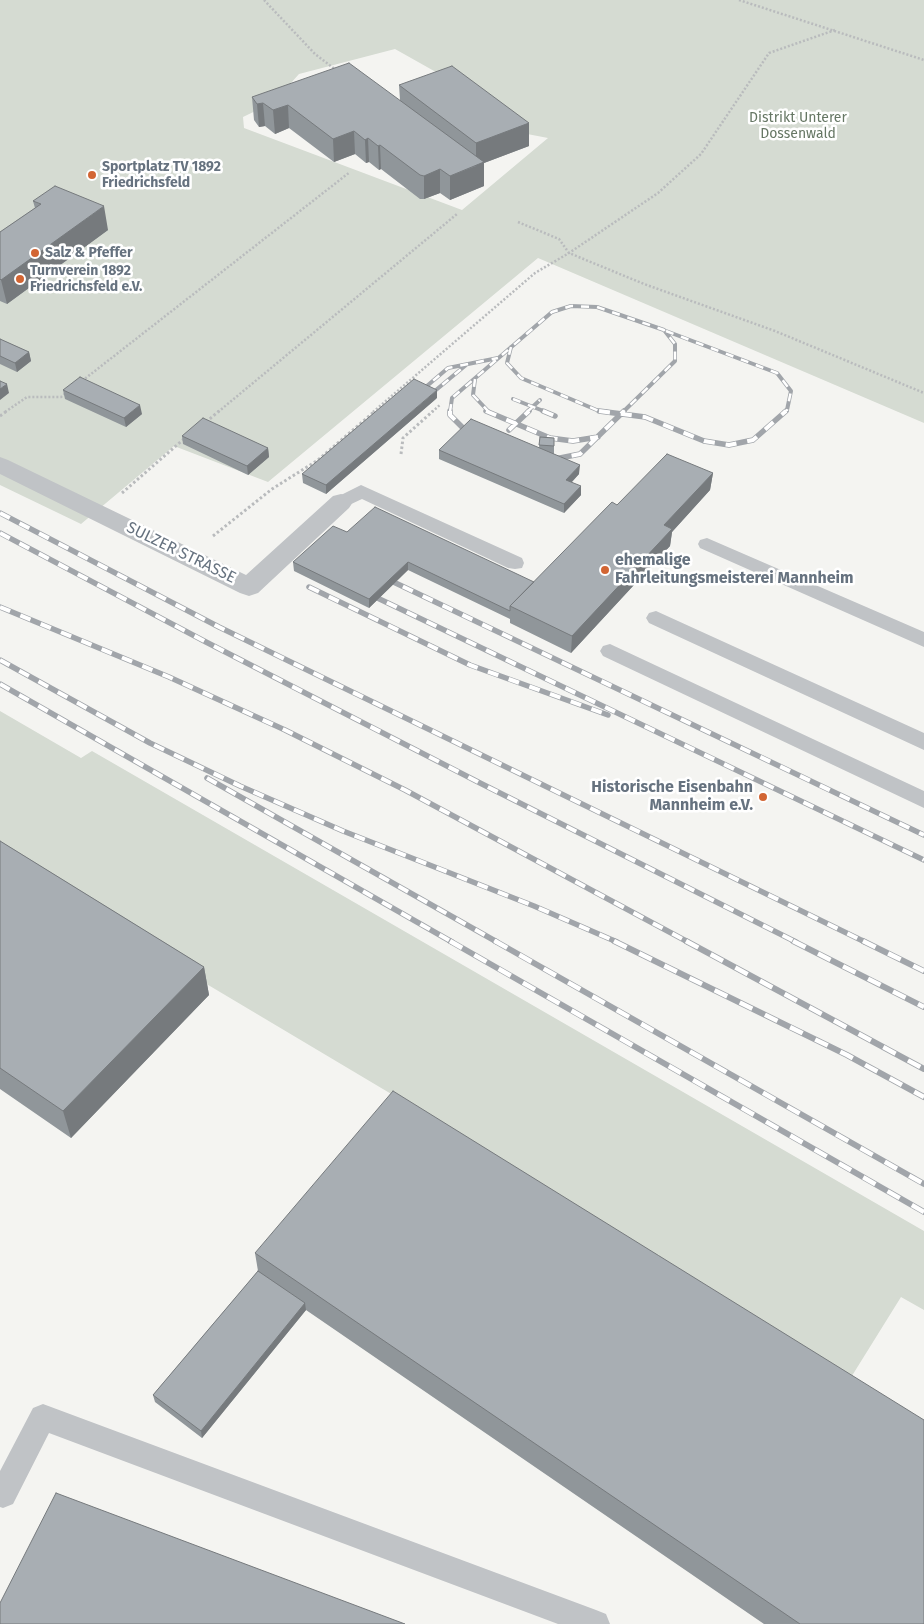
<!DOCTYPE html>
<html>
<head>
<meta charset="utf-8">
<style>
  body { margin:0 }
  canvas { display:block; background:#f4f4f1 }
</style>
</head>
<body>
<canvas width="924" height="1624"></canvas>
<script>
const context = document.querySelector('canvas').getContext('2d');
context.lineJoin = 'round';
function paint(path, color) { context.fillStyle = color; context.fill(path, 'evenodd'); }
const shape = rows => new Path2D(rows.map(r => 'M' + r).join(''));
function strokePath(path, color, width, dash) { context.strokeStyle = color; context.lineWidth = width; context.lineCap = dash ? 'butt' : 'round'; context.setLineDash(dash || []); context.stroke(path); }
function write(font, color, halo, rows, align = 'center') {
  context.font = font + ' "Fira Sans",sans-serif'; context.lineWidth = 5; context.setLineDash([]); context.textBaseline = 'middle'; context.strokeStyle = halo; context.fillStyle = color; for (const [text, x, y, turn = 0] of rows) {
    context.save(); context.translate(x, y); context.rotate((+turn || 0) * Math.PI / 180); context.textAlign = isNaN(turn) ? turn : align; if (halo) context.strokeText(text, 0, 0); context.fillText(text, 0, 0); context.restore();
  }
}
paint(shape([
  [0,0,924,0,924,423,538,258,268,482,174,446,81,524,0,485],
  [395,49,443,76,522,133,548,138,462,210,244,128,243,117,274,102,299,74],
  [0,711,81,758,92,751,924,1231,924,1310,901,1297,850,1379,398,1098,0,861]
]), '#d5dbd2');
strokePath(shape([
  [264,0,315,54,336,70],
  [739,0,924,60],
  [518,222,559,239,569,253,644,284,775,331,924,393],
  [82,381,350,172],
  [5,412,27,397,61,397,67,392],
  [218,412,457,214],
  [373,412,535,273,569,253,658,193,701,154,769,53,835,30],
  [432,412,441,404]
]), '#b9bbbd', 2.5, [2, 2]);
strokePath(shape([
  [0,416,7,411],
  [206,422,219,411],
  [401,454,403,438,433,411],
  [122,493,185,438],
  [213,536,272,489,318,460,375,411]
]), '#b9bbbd', 3, [2.5, 2.5]);
paint(shape([
  [361,485,522,558,524,563,522,568,515,569,508,568,362,499,347,506,341,508,335,506,332,502,335,498,361,485],
  [707,538,924,632,924,647,700,548,698,544,700,540,707,538],
  [656,611,924,733,924,750,649,623,646,618,649,613,656,611],
  [610,644,924,791,924,808,603,656,600,651,603,646,610,644],
  [43,1404,596,1610,606,1614,610,1624,558,1624,49,1433,13,1504,3,1508,0,1507,0,1471,33,1408,43,1404]
]), '#c0c3c6');
paint(shape([
  [0,457,8,460,246,575,333,496,341,494,349,496,353,502,349,508,258,593,249,596,240,593,0,474,0,457]
]), '#c0c3c6');
const railFar2 = shape([
  [666,331,777,373,791,391,787,410,784,412],
  [511,347,507,363,521,378,599,411,609,412],
  [475,379,473,395,489,412],
  [421,391,448,368,498,358],
  [430,395,466,365],
  [513,399,546,412],
  [450,412,452,398,552,312,571,306,597,307,664,330,675,344,675,361,623,412],
  [527,412,540,400]
]);
const railFar1 = shape([
  [450,411,450,415,467,432],
  [486,411,550,438,573,441,598,437],
  [543,411,555,416],
  [599,411,645,417,704,441,729,445,753,440,786,411],
  [509,430,529,411],
  [550,460,580,454,624,411],
  [0,513,219,627,865,942],
  [0,533,206,642,482,784,796,942],
  [383,577,924,835],
  [309,587,470,665,608,715],
  [367,593,924,860],
  [0,607,169,677,285,730,405,790,688,942],
  [0,660,150,743,240,786,343,831,534,906,617,942],
  [0,684,452,942],
  [207,778,497,942]
]);
const rail = shape([
  [450,941,924,1212],
  [495,941,924,1184],
  [614,941,847,1055,924,1097],
  [686,941,924,1069],
  [793,941,924,1007],
  [863,941,924,971]
]);
strokePath(railFar2, '#a1a5aa', 4);
strokePath(railFar1, '#a1a5aa', 5.5);
strokePath(rail, '#a1a5aa', 6);
strokePath(railFar2, '#fff', 2.5, [8]);
strokePath(railFar1, '#fff', 4, [11]);
strokePath(rail, '#fff', 4.5, [14]);
paint(shape([
  [399,85,529,123,529,146,484,163,484,186,450,200,440,193,424,199,420,199,381,169,379,170,369,162,366,163,355,154,334,162,289,128,275,134,265,126,259,127,254,120,252,97,400,100],
  [33,201,108,230,7,304,0,301,0,232,35,208],
  [0,339,29,352,31,361,17,372,0,364],
  [63,390,142,414,126,427,65,399],
  [437,398,326,494,303,483,302,474],
  [182,436,268,448,269,457,248,475,183,444],
  [540,437,554,438,554,454,579,474,572,482,581,495,564,513,439,459,439,450,539,448],
  [713,473,710,490,672,532,670,546,571,653,510,623,510,619,408,570,369,608,294,571,293,562,347,532,534,582,617,505],
  [0,841,204,967,209,995,71,1138,0,1089],
  [255,1253,924,1624,764,1624,306,1310,202,1438,155,1402,153,1395,258,1271]
]), '#90969a');
paint(shape([
  [263,103,265,126,259,127,257,104],
  [288,105,289,128,275,134,273,110],
  [529,123,529,146,484,163,484,186,450,200,450,176,476,166,476,143],
  [354,131,355,154,334,162,333,139],
  [368,138,369,162,366,163,365,140],
  [380,145,381,169,379,170,378,146],
  [440,169,440,193,424,199,424,176],
  [104,206,108,230,7,304,1,280],
  [29,352,31,361,17,372,15,363],
  [7,384,9,393,0,400,0,389],
  [437,390,437,398,326,494,326,485],
  [140,405,142,414,126,427,124,418],
  [268,448,269,457,248,475,247,466],
  [580,465,579,474,566,488,566,480],
  [713,473,710,490,672,532,670,546,571,653,572,636,664,525],
  [581,486,581,495,564,513,564,504],
  [408,562,408,570,369,608,369,599],
  [204,967,209,995,71,1138,63,1111],
  [305,1303,306,1310,202,1438,201,1431]
]), '#767a7d');
const building = shape([
  [349,63,484,162,450,176,440,169,424,176,420,175,380,145,378,146,368,138,365,140,354,131,333,139,288,105,273,110,263,103,257,104,252,97,349,63],
  [452,66,529,123,476,143,399,85,452,66],
  [55,186,104,206,1,280,0,279,0,232,41,204,33,201,55,186],
  [0,339,29,352,15,363,0,356,0,339],
  [80,377,140,405,124,418,63,390,80,377],
  [414,379,437,390,326,485,302,474,414,379],
  [0,381,7,384,0,389,0,381],
  [203,418,268,448,247,466,182,436,203,418],
  [471,419,580,465,566,480,581,486,564,504,439,450,471,419],
  [540,437,554,438,554,446,539,445,540,437],
  [667,454,713,473,664,525,672,529,572,636,510,606,612,502,617,505,667,454],
  [375,507,534,582,510,606,510,611,408,562,369,599,293,562,333,526,347,532,375,507],
  [0,841,204,967,63,1111,0,1068,0,841],
  [393,1091,924,1420,924,1624,800,1624,255,1253,393,1091],
  [258,1271,305,1303,201,1431,153,1395,258,1271],
  [56,1493,405,1624,0,1624,0,1603,56,1493]
]);
paint(building, '#a8aeb3');
strokePath(building, '#767a7d', 1);
for (const [x, y, r, color] of [
  [92,175,5,"#d26533"],
  [35,253,5,"#d26533"],
  [20,279,5,"#d26533"],
  [605,570,5,"#d26533"],
  [763,797,5,"#d26533"]
]) { const dot = new Path2D(); dot.arc(x, y, r, 0, 2 * Math.PI); context.fillStyle = color; context.fill(dot); strokePath(dot, '#fff', 2); }
write('14px', '#667764', '#fff', [
  ["Distrikt Unterer",798,118],
  ["Dossenwald",798,134]
]);
write('bold 14px', '#66727f', '#fff', [
  ["Sportplatz TV 1892",102,167],
  ["Friedrichsfeld",102,183],
  ["Salz & Pfeffer",45,253],
  ["Turnverein 1892",30,271],
  ["Friedrichsfeld e.V.",30,287]
], 'left');
write('16px', '#66727f', '#fff', [
  ["SULZER STRASSE",181,553,26]
]);
write('bold 16px', '#66727f', '#fff', [
  ["ehemalige",615,561],
  ["Fahrleitungsmeisterei Mannheim",615,579],
  ["Historische Eisenbahn",753,788,"right"],
  ["Mannheim e.V.",753,806,"right"]
], 'left');
</script>
</body>
</html>
